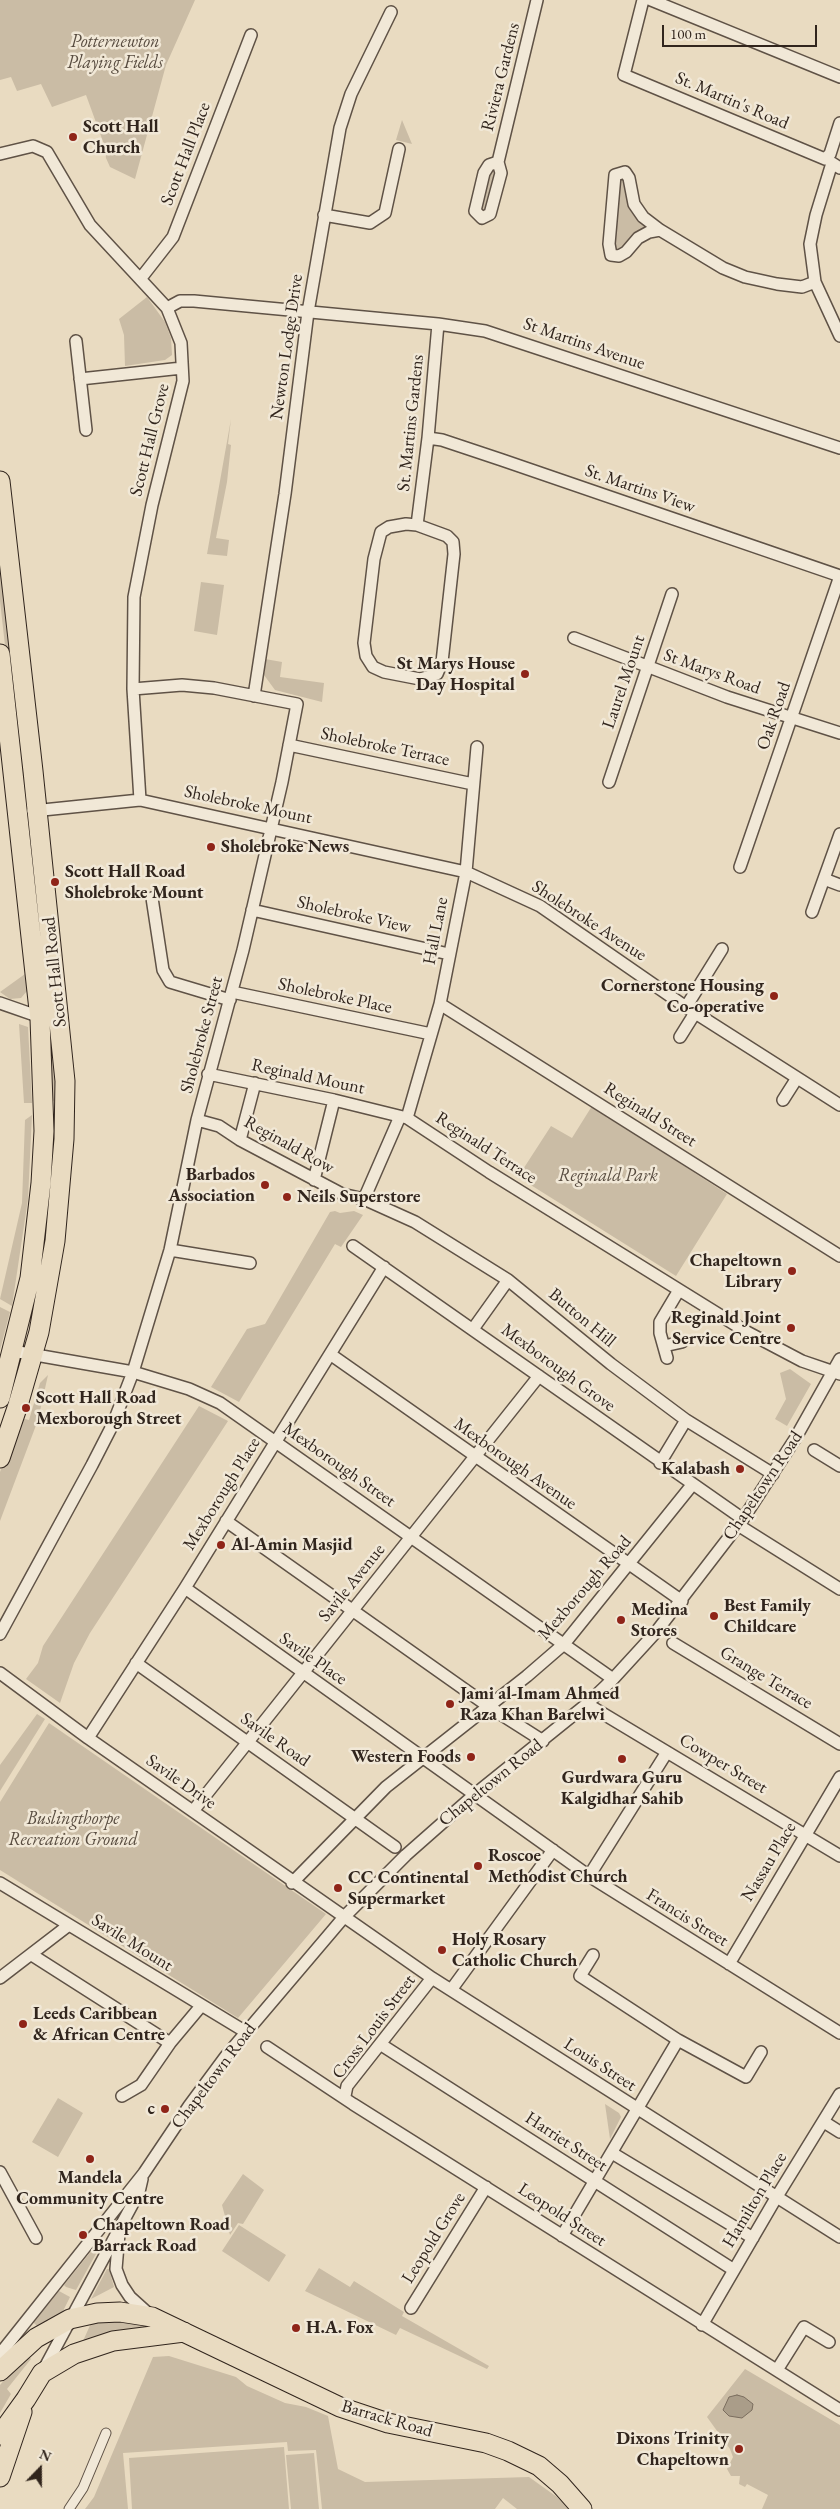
<!DOCTYPE html>
<html>
<head>
<meta charset="utf-8">
<style>
  body { margin:0 }
  #map { position:relative; width:840px; height:2509px; overflow:hidden; background:#e9dbc1; font-family:"EB Garamond",serif }
  canvas { display:block }
  .north { position:absolute; left:15px; top:2444px; width:50px; height:50px; -webkit-text-stroke:4px #f1e8d7; paint-order:stroke; rotate:22deg; font-size:14px; font-weight:700; line-height:20px; text-align:center; color:#31251d }
  .north::after { content:''; display:block; margin:auto; width:18px; height:22px; background:#31251d; clip-path:polygon(50% 0,100% 100%,50% 72%,0 100%) }
  .scale { position:absolute; left:662px; top:25px; width:155px; height:22px; box-sizing:border-box; border:2px solid #31251d; border-top:0; padding-left:6px; font-size:15px; line-height:18px; white-space:nowrap; color:#31251d; -webkit-text-stroke:4px #f1e8d7; paint-order:stroke }
</style>
</head>
<body>
<div id="map">
<canvas width="840" height="2509"></canvas>
<div class="north">N</div>
<div class="scale">100 m</div>
</div>
<script>
const context = document.querySelector('canvas').getContext('2d');
context.lineJoin = 'round';
function paint(path, color) { context.fillStyle = color; context.fill(path, 'evenodd'); }
const shape = rows => new Path2D(rows.map(r => 'M' + r).join(''));
function strokePath(path, color, width, dash) { context.strokeStyle = color; context.lineWidth = width; context.lineCap = dash ? 'butt' : 'round'; context.setLineDash(dash || []); context.stroke(path); }
function write(font, color, halo, rows, align = 'center') {
  context.font = font + ' "EB Garamond",serif'; context.lineWidth = 5; context.setLineDash([]); context.textBaseline = 'middle'; context.strokeStyle = halo; context.fillStyle = color; for (const [text, x, y, turn = 0] of rows) {
    context.save(); context.translate(x, y); context.rotate((+turn || 0) * Math.PI / 180); context.textAlign = isNaN(turn) ? turn : align; if (halo) context.strokeText(text, 0, 0); context.fillText(text, 0, 0); context.restore();
  }
}
paint(shape([
  [0,0,195,0,166,65,135,179,110,167,106,158,105,147,86,95,52,107,41,84,17,91,11,77,0,80],
  [402,120,412,144,396,140],
  [492,171,496,173,486,211,483,211,481,209,487,176],
  [620,176,625,179,645,227,623,249,618,250,613,249],
  [147,297,165,322,171,338,172,355,165,360,125,366,124,335,119,319],
  [231,419,228,444,231,445,227,482,216,538,229,540,227,556,207,554],
  [0,543,24,770,19,770,0,601],
  [201,582,224,585,217,635,194,631],
  [265,659,282,662,280,677,324,683,322,702,275,690,264,675],
  [25,974,27,991,21,998,10,999,0,992],
  [19,1024,28,1027,32,1103,24,1103],
  [52,1029,57,1101,55,1102,51,1099,48,1031],
  [592,1106,727,1194,676,1276,518,1177,551,1126,572,1138],
  [32,1115,28,1199,12,1306,0,1299,22,1203,25,1120],
  [335,1211,340,1213,354,1211,363,1215,341,1247,335,1244,239,1402,211,1387,247,1329,265,1324,330,1212],
  [0,1307,10,1312,0,1350],
  [790,1369,811,1384,787,1426,775,1419,786,1399,780,1373],
  [48,1375,38,1420,0,1521,0,1472,20,1418,29,1420,40,1383],
  [199,1406,228,1421,90,1633,74,1663,60,1703,26,1679,38,1663,43,1646],
  [37,1714,45,1719,0,1791,0,1765],
  [49,1723,326,1914,238,2018,0,1870,0,1802],
  [58,2098,83,2113,58,2157,32,2142],
  [605,2104,619,2113,621,2117,610,2139],
  [243,2174,264,2190,243,2224,238,2223,230,2235,222,2205],
  [239,2225,286,2255,269,2282,222,2251],
  [93,2249,97,2252,76,2290,66,2287,64,2285],
  [319,2268,350,2287,354,2281,404,2312,402,2316,489,2366,487,2369,400,2328,396,2335,305,2291],
  [107,2269,109,2269,114,2287,91,2299],
  [59,2291,70,2297,63,2311,59,2316,38,2327,33,2322],
  [105,2320,145,2323,144,2330,107,2334,83,2341,92,2321],
  [27,2354,31,2359,7,2389,11,2394,0,2413,0,2385],
  [169,2356,236,2377,247,2386,285,2403,306,2407,328,2416,338,2469,365,2482,529,2477,557,2497,568,2509,517,2509,503,2498,495,2509,322,2509,316,2450,288,2451,287,2442,123,2453,128,2509,85,2509,94,2497,153,2357],
  [745,2369,840,2425,840,2509,762,2509,768,2495,747,2484,745,2487,739,2484,740,2476,731,2476,727,2469,733,2457,730,2449,707,2417],
  [284,2447,289,2509,132,2509,129,2458],
  [314,2453,319,2509,291,2509,286,2455]
]), '#cabca5');
const water = shape([
  [737,2395,744,2397,753,2404,752,2410,742,2418,729,2416,723,2410,729,2397,737,2395]
]);
paint(water, '#aa9d89');
strokePath(water, '#7a6d5e', 1);
const pedestrian = shape([
  [69,2509,83,2488,106,2433]
]);
const minor = shape([
  [643,0,624,75,825,159,830,154,840,123],
  [651,0,840,77],
  [0,154,33,146,47,152,90,225,167,308,181,343,183,381,152,505,134,597,133,689,140,800],
  [498,162,489,165,484,173,475,211,482,218,490,214,501,173,498,162,537,0],
  [840,168,832,163,816,215,810,244,815,282,840,336],
  [324,215,370,223,385,213,399,149],
  [660,230,649,232,638,238,626,252,619,256,611,255,609,244,615,175,625,172,629,178,634,204,643,217,660,230,723,268,745,277,777,284,802,287,815,282],
  [141,278,173,237,251,35],
  [167,308,180,301,194,301,438,324,485,331,840,448],
  [76,341,86,430],
  [80,379,182,368],
  [428,438,442,440,502,460,840,576],
  [417,525,406,524,389,527,381,532,374,559,364,643,366,656,373,667,384,672,420,679,437,674,442,662,454,554,453,542,447,536,417,525,428,438,438,324],
  [574,638,727,697,840,733],
  [254,696,285,494,308,312,340,128,351,94,391,12],
  [289,745,473,784],
  [609,782,672,594],
  [33,811,140,800,466,872,540,906,686,1007,840,1105],
  [740,867,840,576],
  [824,879,840,885],
  [152,898,163,970,170,982,230,1000],
  [252,910,449,954],
  [812,912,840,834],
  [232,992,431,1034],
  [0,1003,43,1018],
  [440,1004,840,1256],
  [686,1007,722,949],
  [680,1037,695,1013],
  [208,1074,334,1100,407,1118,489,1172,747,1332,802,1361,840,1374],
  [783,1100,797,1078],
  [407,1118,440,1004,466,872,477,747],
  [197,1120,219,1126,240,1140,342,1194,364,1199,415,1222,508,1280,611,1364,686,1420,773,1474],
  [240,1140,255,1083],
  [314,1180,334,1100],
  [364,1199,398,1121],
  [353,1246,743,1519],
  [170,1250,250,1263],
  [473,1329,508,1280],
  [664,1346,682,1342],
  [13,1351,133,1372,189,1389,220,1403,613,1679],
  [330,1354,682,1601],
  [667,1358,660,1333,660,1322,679,1290],
  [814,1450,840,1466],
  [660,1463,686,1420],
  [226,1521,488,1706,543,1741],
  [738,1525,840,1589],
  [185,1588,589,1876,840,2033],
  [0,1634,92,1465,113,1424,133,1372,170,1250,197,1120,243,950,282,782,297,704,214,688,182,685,133,689],
  [673,1643,840,1744],
  [136,1663,395,1847],
  [0,1673,88,1738,432,1978,840,2237],
  [587,1704,840,1856],
  [88,1738,185,1588,384,1267],
  [193,1811,539,1376],
  [589,1876,667,1752],
  [0,1883,246,2032],
  [292,1883,386,1787,527,1676,564,1644,692,1485],
  [32,1955,170,2043],
  [593,1955,580,1976,678,2040,746,2077,761,2052],
  [729,1964,840,1777],
  [0,1978,69,1925],
  [451,1990,553,1850],
  [380,2044,734,2270],
  [267,2047,353,2104,840,2410],
  [122,2096,141,2085,170,2043,201,2006],
  [345,2096,347,2086,432,1978],
  [824,2122,840,2132],
  [612,2153,753,2238],
  [0,2172,36,2238],
  [119,2233,116,2269,122,2285,130,2297,150,2315],
  [562,2236,678,2040],
  [411,2308,486,2187],
  [702,2325,776,2198,840,2094],
  [0,2354,144,2173,189,2106,226,2056,344,1917,406,1855,474,1795,587,1704,613,1679,656,1632,743,1519,795,1439,840,1359],
  [44,2369,139,2192,142,2179],
  [777,2370,804,2327,829,2342]
]);
const primary = shape([
  [0,2371,36,2338,70,2319,97,2313,120,2312,152,2317,340,2407,388,2423,486,2443,508,2451,539,2466,560,2484,582,2509],
  [0,2435,26,2399,42,2373,74,2354,113,2341,184,2332],
  [0,2477,22,2412]
]);
const trunk = shape([
  [0,481,33,771,65,1081,64,1139,55,1241,39,1332,18,1405,0,1458],
  [0,654,40,1019,44,1131,41,1183,30,1278,0,1398]
]);
strokePath(pedestrian, '#5f5246', 11);
strokePath(minor, '#5f5246', 14);
strokePath(primary, '#31251d', 21);
strokePath(trunk, '#31251d', 21);
strokePath(pedestrian, '#f1e8d7', 9);
strokePath(minor, '#f1e8d7', 11);
strokePath(primary, '#e9dbc1', 19);
strokePath(trunk, '#e9dbc1', 19);
for (const [x, y, r, color] of [
  [73,137,5,"#8f2418"],
  [525,674,5,"#8f2418"],
  [211,847,5,"#8f2418"],
  [55,882,5,"#8f2418"],
  [774,996,5,"#8f2418"],
  [265,1185,5,"#8f2418"],
  [287,1197,5,"#8f2418"],
  [792,1271,5,"#8f2418"],
  [791,1328,5,"#8f2418"],
  [26,1408,5,"#8f2418"],
  [740,1469,5,"#8f2418"],
  [221,1545,5,"#8f2418"],
  [714,1616,5,"#8f2418"],
  [621,1620,5,"#8f2418"],
  [450,1704,5,"#8f2418"],
  [471,1757,5,"#8f2418"],
  [622,1759,5,"#8f2418"],
  [478,1866,5,"#8f2418"],
  [338,1888,5,"#8f2418"],
  [442,1950,5,"#8f2418"],
  [23,2024,5,"#8f2418"],
  [165,2109,5,"#8f2418"],
  [90,2159,5,"#8f2418"],
  [83,2235,5,"#8f2418"],
  [296,2328,5,"#8f2418"],
  [739,2449,5,"#8f2418"]
]) { const dot = new Path2D(); dot.arc(x, y, r, 0, 2 * Math.PI); context.fillStyle = color; context.fill(dot); strokePath(dot, '#f1e8d7', 2); }
write('italic 18px', '#574b3f', '#f1e8d7', [
  ["Potternewton",115,42],
  ["Playing Fields",115,63],
  ["Reginald Park",608,1176],
  ["Buslingthorpe",73,1819],
  ["Recreation Ground",73,1840]
]);
write('18px', '#31251d', '#f1e8d7', [
  ["Riviera Gardens",501,77,-76],
  ["St. Martin's Road",732,101,23],
  ["Scott Hall Place",186,154,-69],
  ["St Martins Avenue",584,344,19],
  ["Newton Lodge Drive",287,347,-82],
  ["St. Martins Gardens",411,423,-84],
  ["Scott Hall Grove",150,440,-76],
  ["St. Martins View",640,489,19],
  ["St Marys Road",712,672,20],
  ["Laurel Mount",624,682,-71],
  ["Oak Road",774,716,-71],
  ["Sholebroke Terrace",385,747,12],
  ["Sholebroke Mount",248,805,12],
  ["Sholebroke View",354,915,13],
  ["Sholebroke Avenue",589,921,33],
  ["Hall Lane",436,931,-79],
  ["Scott Hall Road",55,972,-96],
  ["Sholebroke Place",335,996,12],
  ["Sholebroke Street",202,1035,-75],
  ["Reginald Mount",308,1077,12],
  ["Reginald Street",650,1115,32],
  ["Reginald Row",289,1145,29],
  ["Reginald Terrace",486,1148,33],
  ["Button Hill",582,1318,40],
  ["Mexborough Grove",558,1368,36],
  ["Mexborough Avenue",515,1464,35],
  ["Mexborough Street",339,1465,35],
  ["Chapeltown Road",763,1486,-56],
  ["Mexborough Place",222,1494,-58],
  ["Savile Avenue",352,1583,-51],
  ["Mexborough Road",585,1588,-49],
  ["Savile Place",313,1659,35],
  ["Grange Terrace",766,1678,31],
  ["Savile Road",275,1740,35],
  ["Cowper Street",723,1764,31],
  ["Savile Drive",181,1782,35],
  ["Chapeltown Road",491,1783,-39],
  ["Nassau Place",769,1862,-59],
  ["Francis Street",687,1918,32],
  ["Savile Mount",132,1943,32],
  ["Cross Louis Street",374,2027,-53],
  ["Louis Street",600,2065,33],
  ["Chapeltown Road",214,2076,-53],
  ["Harriet Street",566,2142,33],
  ["Hamilton Place",755,2200,-59],
  ["Leopold Street",562,2215,33],
  ["Leopold Grove",434,2238,-58],
  ["Barrack Road",387,2419,16]
]);
write('bold 18px', '#31251d', '#f1e8d7', [
  ["Scott Hall",83,127],
  ["Church",83,148],
  ["St Marys House",515,664,"right"],
  ["Day Hospital",515,685,"right"],
  ["Sholebroke News",221,847],
  ["Scott Hall Road",65,872],
  ["Sholebroke Mount",65,893],
  ["Cornerstone Housing",764,986,"right"],
  ["Co-operative",764,1007,"right"],
  ["Barbados",255,1175,"right"],
  ["Association",255,1196,"right"],
  ["Neils Superstore",297,1197],
  ["Chapeltown",782,1261,"right"],
  ["Library",782,1282,"right"],
  ["Reginald Joint",781,1318,"right"],
  ["Service Centre",781,1339,"right"],
  ["Scott Hall Road",36,1398],
  ["Mexborough Street",36,1419],
  ["Kalabash",730,1469,"right"],
  ["Al-Amin Masjid",231,1545],
  ["Best Family",724,1606],
  ["Childcare",724,1627],
  ["Medina",631,1610],
  ["Stores",631,1631],
  ["Jami al-Imam Ahmed",460,1694],
  ["Raza Khan Barelwi",460,1715],
  ["Western Foods",461,1757,"right"],
  ["Gurdwara Guru",622,1778,"center"],
  ["Kalgidhar Sahib",622,1799,"center"],
  ["Roscoe",488,1856],
  ["Methodist Church",488,1877],
  ["CC Continental",348,1878],
  ["Supermarket",348,1899],
  ["Holy Rosary",452,1940],
  ["Catholic Church",452,1961],
  ["Leeds Caribbean",33,2014],
  ["& African Centre",33,2035],
  ["c",155,2109,"right"],
  ["Mandela",90,2178,"center"],
  ["Community Centre",90,2199,"center"],
  ["Chapeltown Road",93,2225],
  ["Barrack Road",93,2246],
  ["H.A. Fox",306,2328],
  ["Dixons Trinity",729,2439,"right"],
  ["Chapeltown",729,2460,"right"]
], 'left');
</script>
</body>
</html>
